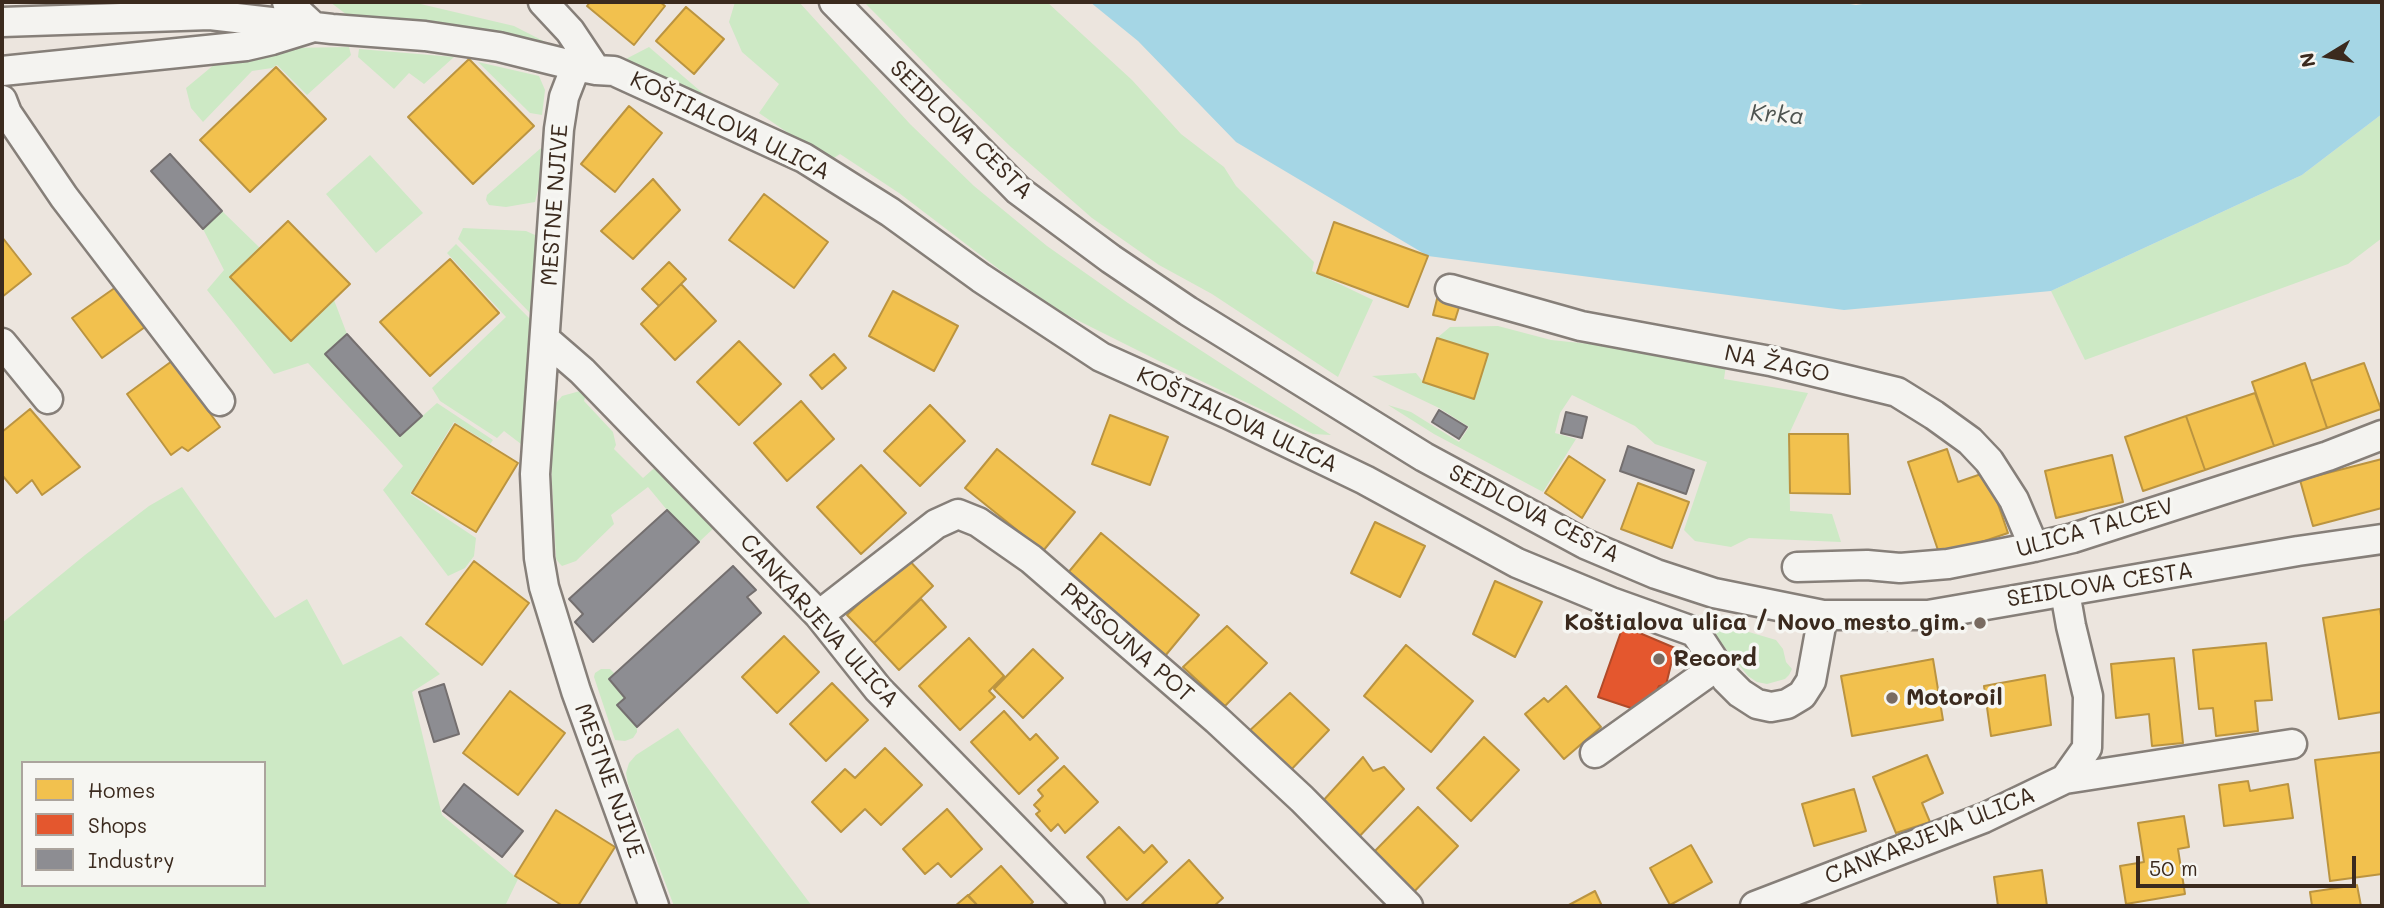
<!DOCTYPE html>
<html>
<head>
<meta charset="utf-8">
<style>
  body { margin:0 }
  #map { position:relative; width:2384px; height:908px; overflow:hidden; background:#ece5de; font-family:Mali,sans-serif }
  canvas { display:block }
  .frame { position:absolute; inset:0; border:4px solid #3b2a1e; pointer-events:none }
  .legend { position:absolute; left:21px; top:761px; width:245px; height:126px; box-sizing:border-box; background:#f6f6f2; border:2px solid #aba49d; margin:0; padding:9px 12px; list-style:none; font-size:21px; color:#3b2a1e }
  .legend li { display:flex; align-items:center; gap:14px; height:35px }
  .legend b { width:35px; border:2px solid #aba49d }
  .north { position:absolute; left:2293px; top:21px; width:70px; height:70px; -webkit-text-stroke:5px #f6f6f2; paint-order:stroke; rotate:259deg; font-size:19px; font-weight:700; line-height:28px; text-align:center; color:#3b2a1e }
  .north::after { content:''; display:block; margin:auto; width:24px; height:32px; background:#3b2a1e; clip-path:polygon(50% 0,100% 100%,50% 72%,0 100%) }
  .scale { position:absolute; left:2136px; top:856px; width:220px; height:32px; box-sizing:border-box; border:4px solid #3b2a1e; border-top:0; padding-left:9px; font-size:21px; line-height:24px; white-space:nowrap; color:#3b2a1e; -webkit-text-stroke:5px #f6f6f2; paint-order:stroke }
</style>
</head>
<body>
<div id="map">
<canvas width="2384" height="908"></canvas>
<div class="frame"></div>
<ul class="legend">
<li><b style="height:19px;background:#f2c14e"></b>Homes</li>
<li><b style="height:19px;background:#e4572e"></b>Shops</li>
<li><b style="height:19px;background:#8d8d92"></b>Industry</li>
</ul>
<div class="north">N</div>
<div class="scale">50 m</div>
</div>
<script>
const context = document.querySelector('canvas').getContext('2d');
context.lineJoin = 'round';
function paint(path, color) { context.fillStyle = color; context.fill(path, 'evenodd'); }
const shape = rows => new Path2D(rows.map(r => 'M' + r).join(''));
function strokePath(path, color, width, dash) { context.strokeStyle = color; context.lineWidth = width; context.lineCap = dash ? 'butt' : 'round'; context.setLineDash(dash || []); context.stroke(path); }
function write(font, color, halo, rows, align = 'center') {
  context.font = font + ' Mali,sans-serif'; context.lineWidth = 7; context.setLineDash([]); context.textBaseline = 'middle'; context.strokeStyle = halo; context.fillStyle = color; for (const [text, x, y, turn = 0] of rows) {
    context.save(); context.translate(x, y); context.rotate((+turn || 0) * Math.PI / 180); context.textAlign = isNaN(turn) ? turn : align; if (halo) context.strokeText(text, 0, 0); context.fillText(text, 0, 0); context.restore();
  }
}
paint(shape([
  [330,2,412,2,514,26,559,49,527,42,522,38,492,30,416,21,351,18],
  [735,2,799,2,910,124,974,186,1047,246,1128,303,1331,435,1313,434,1159,361,1063,313,1000,270,899,193,840,154,829,161,759,113,779,84,742,52,729,22],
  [864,2,1047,2,1132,80,1181,134,1224,167,1236,186,1314,262,1312,271,1373,300,1338,377,1212,294,1159,265,1092,218,1011,147,941,80],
  [349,47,351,55,348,58,307,95,277,65,272,68,252,71,203,122,191,108,186,88,227,54,287,48],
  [649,47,720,108,622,61],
  [359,49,454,57,424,84,409,73,394,89,358,57],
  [478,62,539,76,545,90,542,115,530,113],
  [2382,114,2382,238,2348,264,2085,360,2051,291,2302,175],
  [541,148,539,186,535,202,506,207,489,205,486,200,487,195],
  [370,155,423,213,376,253,326,194],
  [222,211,260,248,334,300,347,334,325,354,400,436,437,403,493,440,490,444,454,422,410,494,476,538,474,556,465,568,448,576,383,490,403,466,387,448,308,363,274,374,207,290,224,270,203,229],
  [463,228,526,231,535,235,537,246,530,313,458,239],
  [456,244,532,321,527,413,521,444,504,431,497,438,440,401,432,388,506,317,447,253],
  [1498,326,1551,340,1727,358,1724,379,1808,393,1789,434,1790,511,1832,514,1841,542,1749,538,1731,547,1695,541,1684,530,1707,462,1655,444,1635,426,1572,395,1560,413,1555,433,1576,439,1543,492,1434,434,1388,405,1411,412,1459,442,1469,427,1439,408,1372,376,1416,373,1423,382,1474,399,1488,355,1437,338,1450,327],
  [580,391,586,394,584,401,613,432,616,445,614,449,643,478,660,463,717,525,699,542,667,510,648,487,611,515,614,524,576,561,562,566,560,564,556,559,549,425,552,408,562,396],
  [182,487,275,618,307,599,343,665,401,636,440,674,412,692,442,815,518,879,505,906,2,906,2,623,85,555,149,506],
  [23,763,264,763,264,885,23,885],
  [1715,622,1776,640,1783,649,1786,662,1792,669,1789,675,1785,679,1767,684,1757,682,1748,676,1713,633,1712,623],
  [601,669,610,669,615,674,609,680,625,698,617,706,637,727,637,732,633,738,625,741,615,740,594,677,595,673],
  [678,728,688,742,812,906,674,906,628,784,626,773,629,763,636,755]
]), '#cde9c5');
paint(shape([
  [1090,2,1836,2,1856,5,1876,2,2382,2,2382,114,2302,175,2051,291,1844,310,1428,256,1236,142,1138,41]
]), '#a5d6e5');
const homes = shape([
  [590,2,660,2,665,6,634,45,587,6,590,2],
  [686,7,724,39,694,74,656,41,686,7],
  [469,59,534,126,473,184,408,117,469,59],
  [276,67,326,119,250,192,200,140,276,67],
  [629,106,662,133,615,192,581,164,629,106],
  [653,179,680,210,633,259,601,231,653,179],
  [764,194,828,242,794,288,729,240,764,194],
  [288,221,350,284,291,341,230,277,288,221],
  [1334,222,1428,256,1408,307,1317,273,1334,222],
  [2,237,31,274,2,297,2,237],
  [450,259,499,313,430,376,380,322,450,259],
  [669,262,686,279,659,306,642,289,669,262],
  [681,284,716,321,675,360,641,324,681,284],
  [116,287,145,327,102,358,72,318,116,287],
  [893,291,958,326,934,371,869,336,893,291],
  [1438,295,1461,301,1455,320,1433,315,1438,295],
  [1437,338,1488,354,1474,399,1423,382,1437,338],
  [739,341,781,384,739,425,697,382,739,341],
  [834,354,846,368,822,389,810,375,834,354],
  [172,361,220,427,188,451,182,447,171,455,127,394,172,361],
  [2305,363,2327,428,2274,446,2252,382,2305,363],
  [2364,363,2381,409,2327,428,2311,381,2364,363],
  [2255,393,2274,446,2205,470,2186,416,2255,393],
  [801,401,834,439,787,481,754,443,801,401],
  [930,405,965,441,920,486,884,451,930,405],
  [30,409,80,467,42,495,32,480,17,493,2,475,2,432,30,409],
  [1110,415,1168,437,1150,485,1092,464,1110,415],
  [2186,416,2205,470,2143,491,2125,437,2186,416],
  [455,424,518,463,476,532,412,493,455,424],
  [1789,434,1848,434,1850,494,1790,493,1789,434],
  [997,449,1075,512,1043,551,965,488,997,449],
  [1947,449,1958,482,1987,472,2008,533,1940,556,1908,462,1947,449],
  [2112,455,2123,502,2056,518,2045,471,2112,455],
  [1569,456,1605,480,1582,518,1545,493,1569,456],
  [2382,459,2382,508,2313,526,2300,480,2382,459],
  [861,465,906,513,861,554,817,507,861,465],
  [1638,483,1689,502,1672,548,1621,529,1638,483],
  [1375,522,1425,546,1400,597,1351,573,1375,522],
  [1101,533,1199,615,1165,656,1067,574,1101,533],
  [907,558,933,586,874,643,847,615,907,558],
  [474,561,529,603,482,665,426,624,474,561],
  [1495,581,1542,602,1515,657,1473,634,1495,581],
  [921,599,946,627,899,670,874,643,921,599],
  [2380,609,2382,623,2382,712,2339,719,2323,618,2380,609],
  [1227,626,1267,663,1225,706,1183,667,1227,626],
  [784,636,819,672,777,713,742,677,784,636],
  [969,638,1004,676,989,691,995,697,960,730,919,686,969,638],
  [2266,643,2272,700,2255,701,2258,731,2216,736,2213,708,2199,709,2193,650,2266,643],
  [1406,645,1473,701,1431,752,1364,696,1406,645],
  [1033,649,1063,678,1023,718,994,689,1033,649],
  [2174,658,2183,743,2152,746,2149,714,2116,718,2111,664,2174,658],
  [1933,659,1943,720,1852,736,1841,676,1933,659],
  [2045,675,2051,725,1991,736,1984,686,2045,675],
  [832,683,868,720,826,761,790,724,832,683],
  [1566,686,1601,727,1564,759,1525,714,1544,698,1548,702,1566,686],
  [510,691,565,733,518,795,463,753,510,691],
  [1290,693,1329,730,1288,773,1246,734,1290,693],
  [1004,711,1030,740,1036,734,1058,758,1019,794,971,742,1004,711],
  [1484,737,1519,770,1471,821,1437,788,1484,737],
  [885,748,922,785,881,825,865,809,841,832,812,802,845,769,855,778,885,748],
  [2382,752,2382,874,2330,881,2315,760,2382,752],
  [1927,755,1943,793,1922,803,1930,822,1896,833,1873,777,1927,755],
  [1363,757,1373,771,1384,767,1404,789,1356,840,1321,803,1363,757],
  [1064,766,1098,802,1065,833,1058,824,1051,831,1036,814,1040,811,1034,805,1043,796,1038,790,1064,766],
  [2248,781,2250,791,2288,784,2293,818,2224,826,2219,785,2248,781],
  [1854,789,1866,831,1814,846,1802,804,1854,789],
  [1418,807,1458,846,1409,897,1371,855,1418,807],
  [947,809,982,849,951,877,938,863,925,874,903,849,947,809],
  [556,810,615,847,578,906,563,906,515,876,556,810],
  [2184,816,2189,847,2178,849,2185,894,2126,904,2120,866,2144,862,2138,823,2184,816],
  [1119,827,1144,853,1152,845,1167,862,1127,900,1087,857,1119,827],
  [1691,845,1712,882,1670,905,1650,868,1691,845],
  [1189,860,1223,898,1214,906,1140,906,1189,860],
  [1001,866,1033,902,1029,906,978,906,968,896,1001,866],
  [2042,870,2047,906,1998,906,1994,877,2042,870],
  [2357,885,2361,906,2312,906,2310,892,2357,885],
  [1595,891,1602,906,1567,906,1595,891],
  [968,895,978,906,955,906,968,895]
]);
paint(homes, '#f2c14e');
strokePath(homes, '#bb9440', 2);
const shops = shape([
  [1623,626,1675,648,1666,685,1659,686,1651,704,1637,710,1598,697,1623,626]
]);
paint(shops, '#e4572e');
strokePath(shops, '#b14a29', 2);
const industry = shape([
  [170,154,222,211,203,229,151,171,170,154],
  [347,334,422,416,400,436,325,354,347,334],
  [1439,410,1467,427,1459,439,1432,422,1439,410],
  [1566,412,1587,417,1582,438,1561,433,1566,412],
  [1628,446,1694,470,1686,494,1620,471,1628,446],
  [667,510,699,542,593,642,575,622,583,614,569,599,667,510],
  [733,566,756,590,747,597,761,613,637,727,617,705,625,698,609,679,733,566],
  [444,684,459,734,434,742,419,692,444,684],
  [464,784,523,831,502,857,443,811,464,784]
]);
paint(industry, '#8d8d92');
strokePath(industry, '#746f6f', 2);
const minor = shape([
  [543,2,570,31,596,70],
  [834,2,1018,190,1111,259,1188,311,1424,457,1585,544,1656,574,1714,593,1823,615,1928,615,2298,551,2382,539],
  [2,22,210,15,332,29,425,36,499,47,576,66,564,97,559,129,535,474,539,558,544,587,576,691,654,906],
  [576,66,596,70,614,71,804,158,890,212,981,278,1101,357,1228,414,1365,480,1517,563,1611,602,1695,632,1726,679,1740,693,1757,704,1771,707,1787,704,1802,695,1811,681,1823,615],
  [2,71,246,46,272,40,314,27,287,2],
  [2,100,7,113,64,197,220,401],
  [1450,289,1581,326,1770,361,1897,392,1934,415,1970,441,1989,461,2014,500,2034,547],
  [545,339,582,371,819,615,878,689,1090,906],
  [2,343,48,399],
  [1797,567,1867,565,1900,568,1948,564,2034,547,2073,538,2328,456,2382,435],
  [819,615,936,524,958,514,978,522,1031,559,1217,720,1302,799,1408,906],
  [1595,753,1717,666],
  [2065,779,2292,744],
  [1755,906,1984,818,2065,779,2087,748,2088,696,2071,626,2065,592]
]);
strokePath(minor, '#867f79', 33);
strokePath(minor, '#f4f3f0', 28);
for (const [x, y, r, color] of [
  [1980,623,7,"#796b61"],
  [1659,659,7,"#796b61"],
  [1892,698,7,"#796b61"]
]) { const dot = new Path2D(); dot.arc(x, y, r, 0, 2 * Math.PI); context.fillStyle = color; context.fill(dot); strokePath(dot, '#f6f6f2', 2.5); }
write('23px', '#3b2a1e', '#f6f6f2', [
  ["KOŠTIALOVA ULICA",730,126,26],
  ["SEIDLOVA CESTA",961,130,44],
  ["MESTNE NJIVE",555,205,-86],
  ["NA ŽAGO",1777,364,12],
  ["KOŠTIALOVA ULICA",1237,420,25],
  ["SEIDLOVA CESTA",1534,514,27],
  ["ULICA TALCEV",2095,528,-16],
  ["SEIDLOVA CESTA",2100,585,-9],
  ["CANKARJEVA ULICA",819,621,48],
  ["PRISOJNA POT",1127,643,41],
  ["MESTNE NJIVE",609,781,70],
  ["CANKARJEVA ULICA",1930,836,-22]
]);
write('bold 23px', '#3b2a1e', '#f6f6f2', [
  ["Koštialova ulica / Novo mesto gim.",1966,623,"right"],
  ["Record",1673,659],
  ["Motoroil",1906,698]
], 'left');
write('italic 24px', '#4e5450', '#f6f6f2', [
  ["Krka",1777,115,4]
]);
</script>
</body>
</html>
